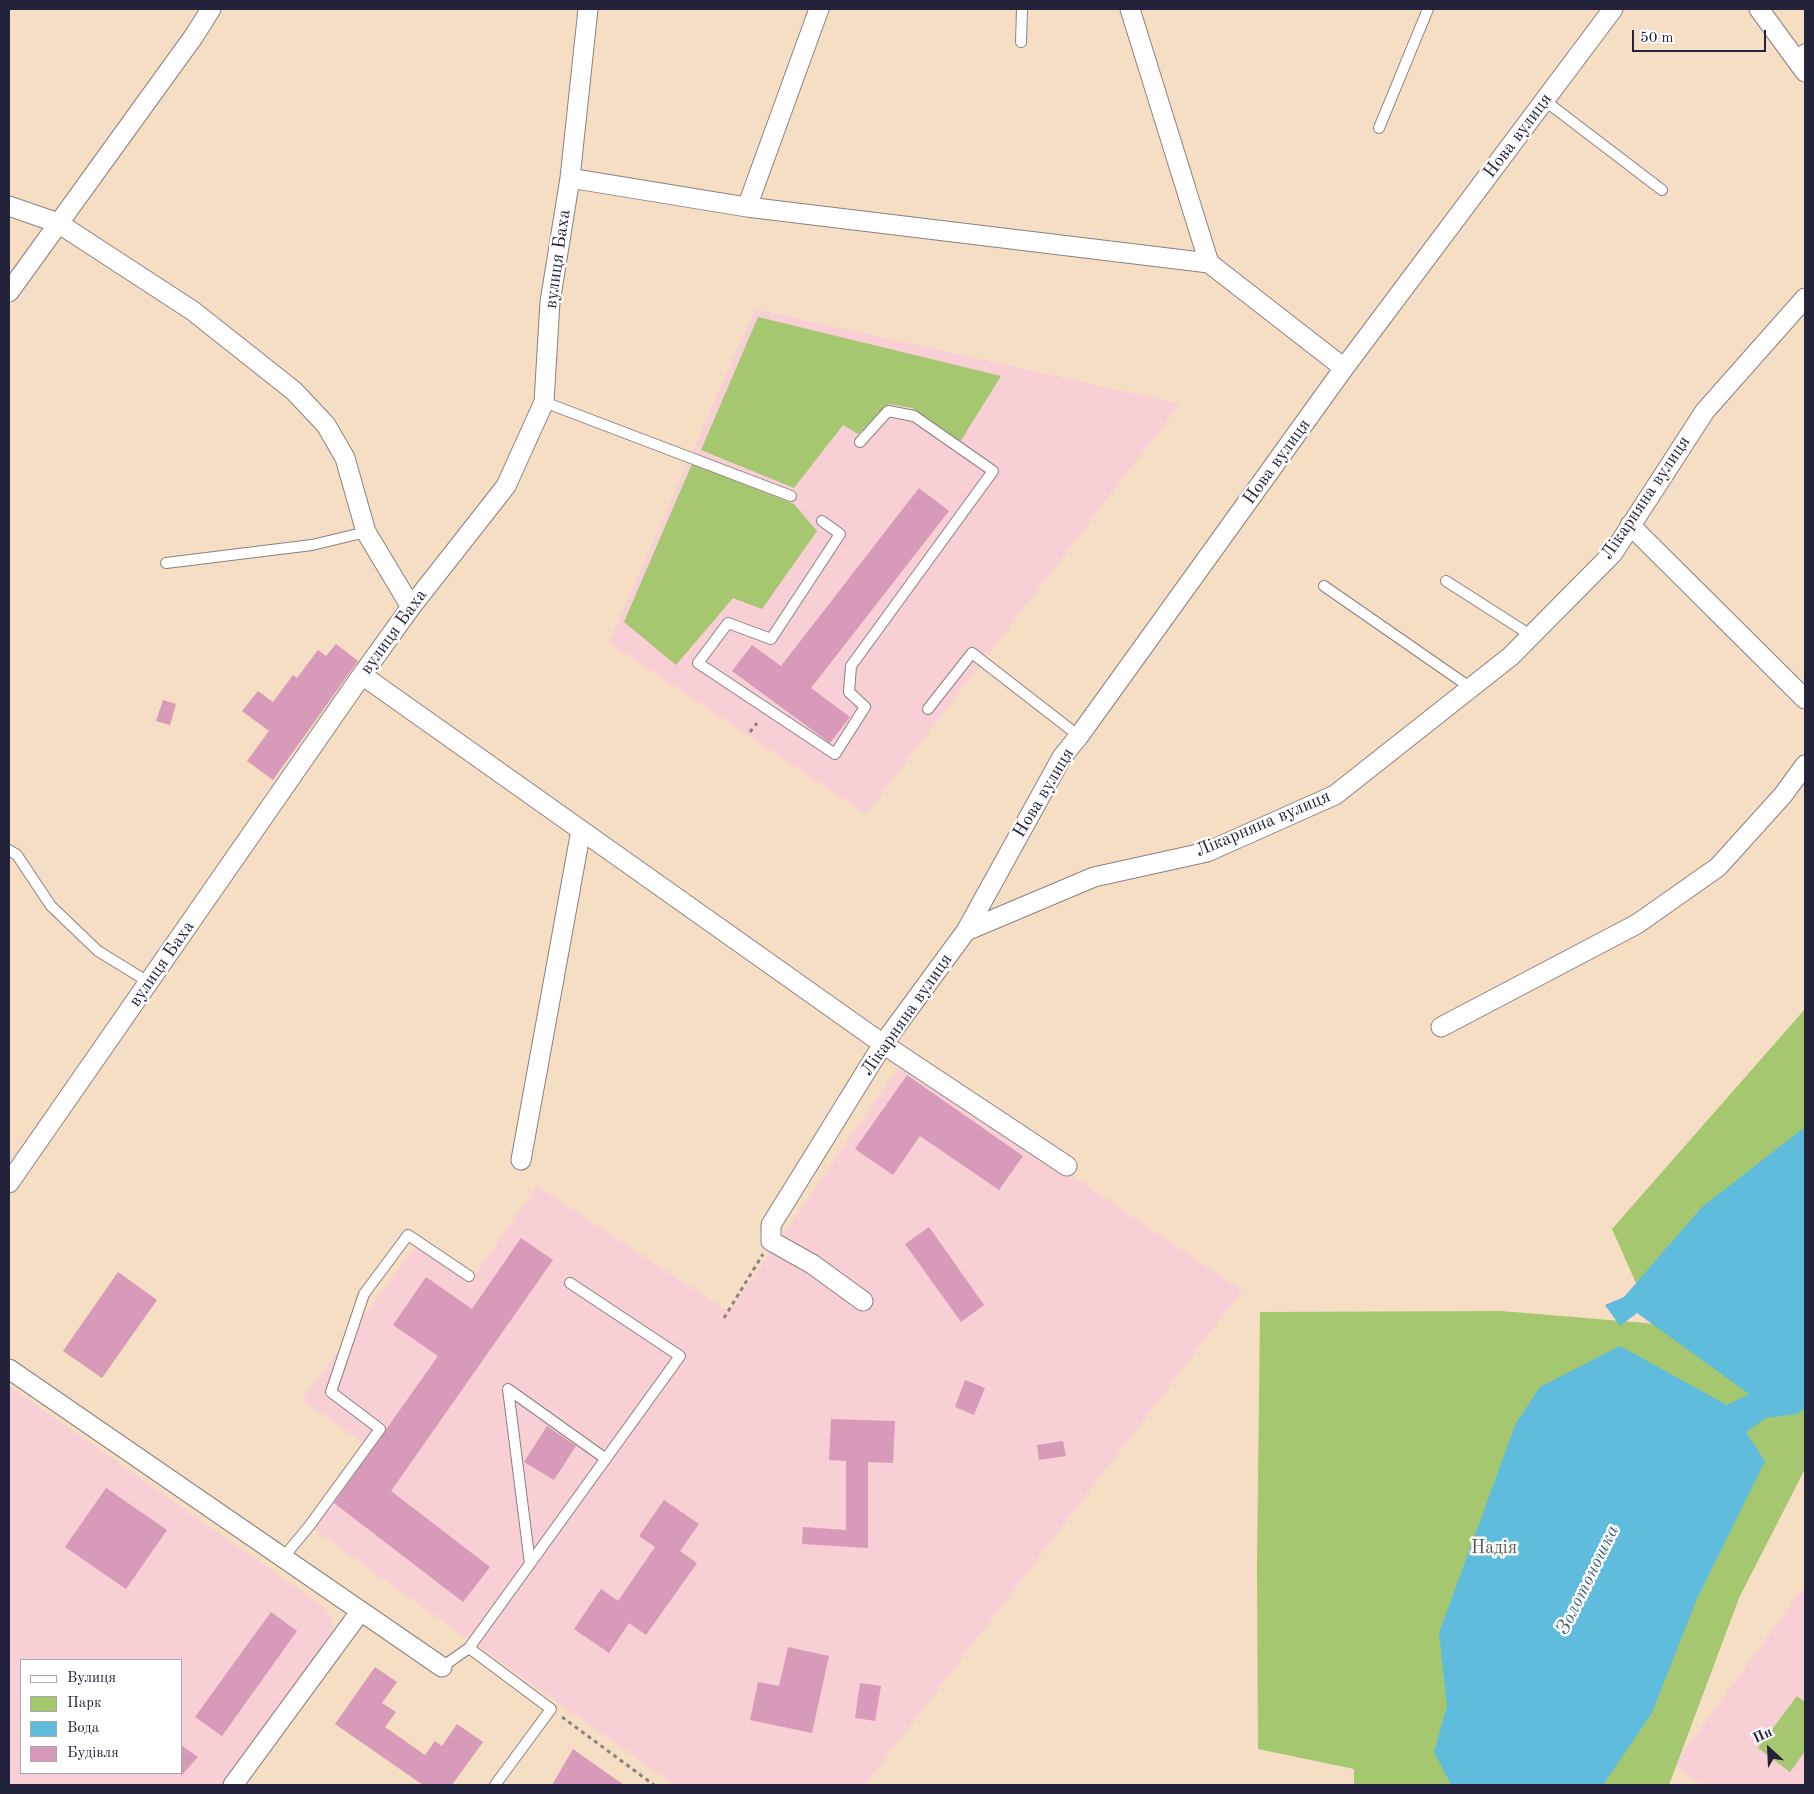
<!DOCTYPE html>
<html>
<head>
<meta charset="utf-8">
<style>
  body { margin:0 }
  #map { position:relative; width:1814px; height:1794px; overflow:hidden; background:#f5dec4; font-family:"Old Standard TT",serif }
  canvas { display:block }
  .frame { position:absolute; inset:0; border:10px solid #22223b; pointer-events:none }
  .legend { position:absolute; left:20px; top:1659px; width:162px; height:115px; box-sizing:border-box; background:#fff; border:1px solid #a7a7b1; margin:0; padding:6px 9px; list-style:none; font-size:15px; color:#22223b }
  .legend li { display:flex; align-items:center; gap:10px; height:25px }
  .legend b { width:25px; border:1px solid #a7a7b1 }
  .north { position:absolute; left:1744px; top:1724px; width:50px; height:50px; -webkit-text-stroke:4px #fff; paint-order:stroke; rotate:335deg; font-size:14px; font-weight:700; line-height:20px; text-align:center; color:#22223b }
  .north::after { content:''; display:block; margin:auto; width:18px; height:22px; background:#22223b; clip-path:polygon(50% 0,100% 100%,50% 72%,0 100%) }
  .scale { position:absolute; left:1632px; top:30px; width:134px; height:22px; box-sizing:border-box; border:2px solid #22223b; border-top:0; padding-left:6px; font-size:15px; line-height:18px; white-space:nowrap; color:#22223b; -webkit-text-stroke:4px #fff; paint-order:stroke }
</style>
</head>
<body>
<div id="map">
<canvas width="1814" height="1794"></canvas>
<div class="frame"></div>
<ul class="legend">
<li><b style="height:6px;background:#fff"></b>Вулиця</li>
<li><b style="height:14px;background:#a5c770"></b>Парк</li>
<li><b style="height:14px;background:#5fbcdd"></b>Вода</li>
<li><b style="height:14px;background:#d79ab8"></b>Будівля</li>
</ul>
<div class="north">Пн</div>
<div class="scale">50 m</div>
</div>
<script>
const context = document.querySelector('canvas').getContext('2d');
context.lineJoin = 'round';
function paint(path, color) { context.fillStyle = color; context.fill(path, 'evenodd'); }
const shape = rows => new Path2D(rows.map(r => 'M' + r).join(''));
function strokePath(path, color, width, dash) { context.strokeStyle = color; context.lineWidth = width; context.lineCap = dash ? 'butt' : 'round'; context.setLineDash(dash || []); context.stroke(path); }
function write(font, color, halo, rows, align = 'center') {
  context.font = font + ' "Old Standard TT",serif'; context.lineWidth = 5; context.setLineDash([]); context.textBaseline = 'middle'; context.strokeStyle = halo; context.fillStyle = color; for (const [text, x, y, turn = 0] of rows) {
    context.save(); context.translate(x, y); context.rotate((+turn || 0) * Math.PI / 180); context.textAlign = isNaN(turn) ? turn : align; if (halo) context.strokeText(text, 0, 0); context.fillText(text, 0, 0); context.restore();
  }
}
paint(shape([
  [755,309,1180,404,866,814,609,643],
  [903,1061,1242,1291,865,1785,674,1785,306,1524,367,1445,302,1400,417,1244,471,1281,537,1186,729,1312],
  [9,1386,321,1605,331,1617,333,1626,331,1635,222,1785,9,1785],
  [21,1660,181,1660,181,1773,21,1773],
  [1805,1585,1805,1785,1703,1785,1674,1765]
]), '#f7cfd4');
paint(shape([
  [758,317,1001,376,960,442,912,408,889,404,858,434,843,425,794,488,701,450],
  [692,464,794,504,817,531,762,609,733,598,676,665,624,622],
  [1805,1009,1805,1342,1684,1316,1636,1283,1612,1229],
  [1501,1311,1669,1325,1805,1376,1805,1469,1739,1598,1669,1785,1354,1785,1354,1769,1258,1749,1257,1567,1260,1312],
  [1797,1696,1805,1702,1805,1751,1790,1772,1758,1748]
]), '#a5c770');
paint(shape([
  [1805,1127,1805,1408,1797,1414,1766,1418,1746,1432,1765,1461,1696,1601,1652,1713,1603,1785,1451,1785,1434,1752,1447,1706,1439,1633,1516,1423,1540,1387,1620,1346,1727,1405,1749,1394,1637,1313,1620,1326,1605,1305,1624,1297,1702,1207]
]), '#5fbcdd');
paint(shape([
  [919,488,949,511,811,688,850,717,830,743,732,671,752,645,781,666],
  [336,644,358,661,273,780,247,761,269,731,242,711,258,691,273,702,293,675,297,678,318,650,326,656],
  [163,700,176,704,170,725,156,721],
  [907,1075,1023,1156,999,1190,920,1136,893,1175,855,1149],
  [929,1227,984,1305,961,1322,905,1244],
  [521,1238,553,1260,391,1491,490,1567,463,1602,334,1503,438,1356,393,1325,426,1277,472,1309],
  [118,1272,157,1300,102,1378,63,1351],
  [965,1380,985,1388,974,1415,955,1407],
  [831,1419,895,1421,893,1463,868,1462,868,1548,802,1544,803,1527,846,1530,846,1461,829,1460],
  [547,1426,576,1446,554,1480,524,1462],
  [1063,1441,1066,1456,1039,1460,1037,1445],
  [106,1488,167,1530,126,1589,65,1547],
  [664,1500,699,1524,680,1551,697,1563,646,1635,629,1623,609,1653,574,1629,601,1589,618,1601,655,1547,639,1536],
  [271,1612,297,1631,222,1736,195,1717],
  [788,1647,829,1656,812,1733,750,1720,758,1682,779,1686],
  [375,1667,397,1682,382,1703,396,1712,385,1727,425,1755,435,1741,442,1746,457,1724,483,1742,452,1785,423,1785,335,1724],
  [860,1683,881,1686,875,1721,855,1718],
  [181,1745,198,1757,181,1776],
  [573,1749,584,1757,624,1785,552,1785]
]), '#d79ab8');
const lane = shape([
  [1021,42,1022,9],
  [1794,56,1805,49],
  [1544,100,1662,190],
  [1379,128,1428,9],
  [544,402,791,496],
  [822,521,840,534,771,639,728,623,698,663,835,754,865,707,849,692,851,666,993,471,914,416,888,411,860,442],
  [166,563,312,545,366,532],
  [1446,581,1532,636],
  [1324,586,1471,688],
  [928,709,972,653,1079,736],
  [9,850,17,855,51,906,98,951,150,983],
  [282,1559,310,1525,380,1429,331,1392,364,1294,408,1235,469,1276],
  [530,1564,508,1389,606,1459],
  [469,1648,551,1709,495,1785],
  [442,1667,469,1648,680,1356,570,1283]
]);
const street = shape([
  [1130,9,1209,263],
  [1759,9,1805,72],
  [570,178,747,207,1209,263,1344,368],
  [9,206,58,223,193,311,294,391,326,425,345,458,366,532,411,607],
  [747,207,819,9],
  [9,292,194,36,211,9],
  [1630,525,1805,699],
  [362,675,883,1044,1067,1166],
  [966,931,1094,877,1207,852,1335,795,1511,656,1613,553,1705,411,1805,298],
  [1441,1027,1637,924,1718,867,1783,795,1805,765],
  [521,1160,581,830],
  [9,1183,362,675,411,607,506,486,544,402,550,302,570,178,588,9],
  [863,1301,812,1264,771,1241,771,1225,883,1044,966,931,1062,757,1079,736,1344,368,1613,9],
  [9,1369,442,1667],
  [233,1785,360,1612]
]);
strokePath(lane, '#8c8080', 12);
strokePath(street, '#8c8080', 21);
strokePath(shape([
  [750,732,757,723],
  [724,1318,763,1254],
  [562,1717,654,1785]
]), '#8c8080', 3, [4, 4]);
strokePath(lane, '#fff', 10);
strokePath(street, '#fff', 19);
write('18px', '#22223b', '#fff', [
  ["Нова вулиця",1518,136,-53],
  ["вулиця Баха",558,259,-82],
  ["Нова вулиця",1277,462,-54],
  ["Лікарняна вулиця",1646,498,-56],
  ["вулиця Баха",394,632,-54],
  ["Нова вулиця",1044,793,-59],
  ["Лікарняна вулиця",1263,824,-23],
  ["вулиця Баха",162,964,-55],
  ["Лікарняна вулиця",907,1015,-55]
]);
write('18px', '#505c4e', '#fff', [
  ["Надія",1494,1548]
]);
write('italic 19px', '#3a607c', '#fff', [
  ["Золотоношка",1588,1580,-64]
]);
</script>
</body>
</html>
